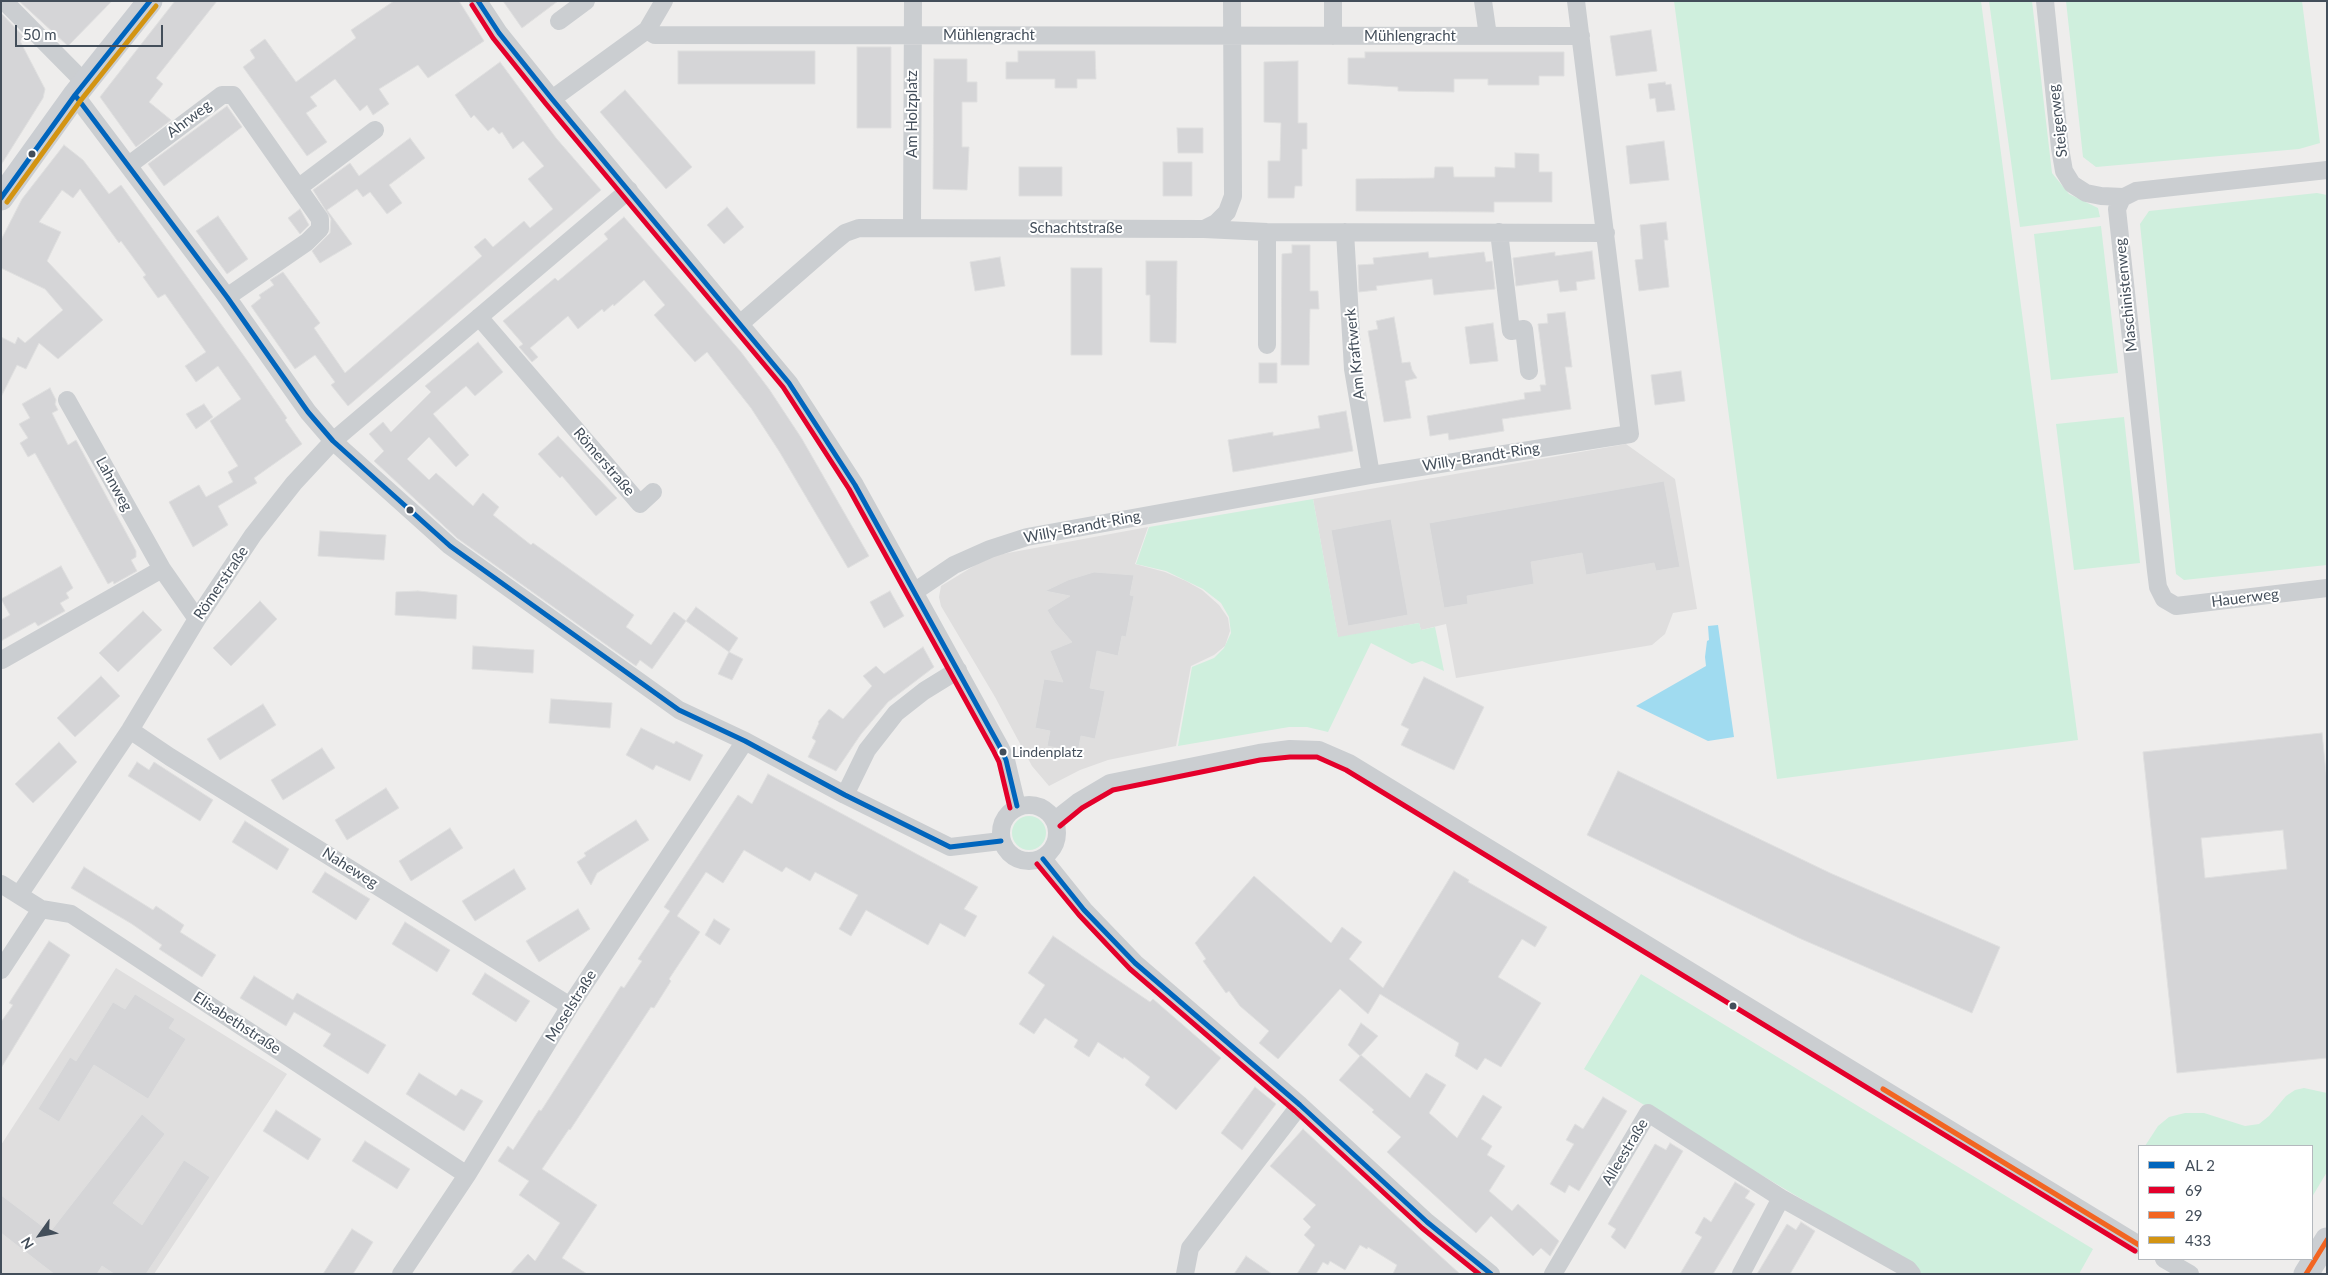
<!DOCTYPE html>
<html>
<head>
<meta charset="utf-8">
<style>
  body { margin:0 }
  #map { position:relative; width:2328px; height:1275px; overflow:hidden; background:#eeedec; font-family:Lato,sans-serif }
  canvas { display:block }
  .frame { position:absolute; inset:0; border:2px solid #434e5a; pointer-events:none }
  .legend { position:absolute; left:2138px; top:1145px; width:175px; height:115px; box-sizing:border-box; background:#fff; border:1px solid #b4b8bd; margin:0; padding:6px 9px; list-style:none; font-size:15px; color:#434e5a }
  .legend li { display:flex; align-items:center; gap:10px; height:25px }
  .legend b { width:25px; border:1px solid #b4b8bd }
  .north { position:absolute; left:15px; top:1210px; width:50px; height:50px; -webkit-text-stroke:4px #fff; paint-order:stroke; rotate:238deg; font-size:14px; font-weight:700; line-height:20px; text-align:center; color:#434e5a }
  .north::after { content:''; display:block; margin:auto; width:18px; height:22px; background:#434e5a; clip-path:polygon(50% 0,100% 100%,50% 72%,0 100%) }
  .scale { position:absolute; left:15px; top:25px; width:148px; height:22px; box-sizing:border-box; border:2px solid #434e5a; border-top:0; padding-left:6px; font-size:15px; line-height:18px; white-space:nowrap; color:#434e5a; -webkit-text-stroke:4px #fff; paint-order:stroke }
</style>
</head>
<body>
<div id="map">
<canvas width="2328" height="1275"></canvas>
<div class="frame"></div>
<ul class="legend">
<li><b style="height:6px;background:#0065bd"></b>AL 2</li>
<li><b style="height:6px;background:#e4002b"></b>69</li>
<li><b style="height:6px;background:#f26522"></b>29</li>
<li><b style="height:6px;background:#d39412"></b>433</li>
</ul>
<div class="north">N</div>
<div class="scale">50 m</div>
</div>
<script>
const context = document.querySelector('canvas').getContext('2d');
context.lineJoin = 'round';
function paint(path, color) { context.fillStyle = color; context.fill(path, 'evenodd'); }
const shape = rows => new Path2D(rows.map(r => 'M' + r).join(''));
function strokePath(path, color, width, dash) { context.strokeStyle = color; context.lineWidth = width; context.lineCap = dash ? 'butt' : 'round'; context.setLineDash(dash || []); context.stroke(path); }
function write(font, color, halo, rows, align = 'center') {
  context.font = font + ' Lato,sans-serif'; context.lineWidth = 4; context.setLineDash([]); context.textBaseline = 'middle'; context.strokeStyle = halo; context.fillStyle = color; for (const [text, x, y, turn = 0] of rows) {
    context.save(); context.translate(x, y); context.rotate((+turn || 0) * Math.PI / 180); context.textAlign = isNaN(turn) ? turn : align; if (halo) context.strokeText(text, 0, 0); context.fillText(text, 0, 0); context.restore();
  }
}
paint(shape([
  [1626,444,1675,479,1697,609,1673,613,1665,634,1652,645,1456,678,1446,624,1421,630,1419,623,1338,638,1313,499],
  [1148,527,1135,564,1165,572,1186,581,1202,590,1219,605,1228,618,1230,631,1225,646,1214,655,1191,666,1176,746,1108,760,1080,770,1049,786,1032,766,995,697,941,606,939,597,941,586,977,564,997,555],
  [116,968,287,1074,154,1274,1,1274,1,1145]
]), '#dfdede');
paint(shape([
  [1674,1,1981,1,2078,740,1777,779],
  [1989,1,2032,1,2052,173,2069,194,2098,208,2100,217,2020,227],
  [2066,1,2302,1,2320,143,2299,149,2096,167,2083,157],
  [2317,193,2327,195,2327,565,2184,580,2176,574,2140,224,2149,211],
  [2101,226,2118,373,2051,380,2034,234],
  [2124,417,2140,563,2074,570,2056,424],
  [1313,499,1338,637,1419,623,1421,630,1435,627,1444,671,1422,661,1412,664,1371,643,1328,732,1307,727,1289,727,1178,746,1192,667,1214,658,1224,648,1231,633,1229,617,1221,603,1203,589,1166,571,1136,564,1149,527],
  '1012 833a17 17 0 1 1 34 0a17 17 0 1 1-34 0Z',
  [1641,974,2093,1249,2079,1274,1921,1274,1917,1268,1584,1069],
  [2304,1088,2327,1093,2327,1172,2312,1197,2312,1146,2145,1146,2158,1126,2169,1117,2185,1113,2204,1113,2245,1126,2259,1124,2269,1116,2286,1096,2295,1090]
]), '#cfefdd');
paint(shape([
  [1718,625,1734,737,1708,741,1636,706,1706,666,1705,657,1707,641,1709,640,1708,626]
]), '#a0dbf0');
const building = shape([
  [19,1,112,1,68,46,19,1],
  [175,1,217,1,156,78,163,84,149,102,171,120,136,147,100,97,175,1],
  [394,1,459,1,484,41,428,78,418,65,379,89,389,104,373,115,367,105,360,111,335,79,310,97,317,106,306,113,327,142,307,156,243,67,255,58,250,50,265,39,296,82,356,38,351,30,394,1],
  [503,1,558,1,522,28,503,1],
  [1,13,24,37,20,41,45,89,43,98,1,165,1,13],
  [1651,30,1657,71,1616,76,1610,36,1651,30],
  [857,47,891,47,891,128,857,128,857,47],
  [678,51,815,51,815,84,678,84,678,51],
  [1018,51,1095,51,1096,79,1077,79,1077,88,1055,88,1055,79,1006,79,1006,62,1018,62,1018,51],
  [1365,52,1564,52,1564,76,1539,76,1539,85,1488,85,1488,79,1454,79,1454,92,1398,91,1398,87,1348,84,1348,58,1365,58,1365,52],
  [934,59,967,59,967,82,977,82,977,102,962,102,962,147,969,147,967,190,933,189,934,59],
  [1298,61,1298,123,1307,123,1307,149,1302,149,1302,186,1295,186,1294,198,1268,198,1268,161,1280,161,1281,123,1264,122,1264,62,1298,61],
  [500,62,556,138,601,190,348,406,331,385,335,382,315,355,295,369,251,306,261,298,259,295,274,285,270,280,283,272,320,323,314,328,345,373,482,256,474,247,485,238,493,247,524,221,530,228,553,209,528,179,544,166,523,141,513,149,502,132,499,134,493,127,488,131,474,115,471,118,455,95,500,62],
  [1665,82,1666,85,1671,84,1675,110,1657,112,1655,98,1650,99,1648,84,1665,82],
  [625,90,692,167,666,189,600,112,625,90],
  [227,106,242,127,164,186,148,164,227,106],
  [1177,128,1203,128,1203,153,1178,153,1177,128],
  [410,138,425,158,389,185,402,203,387,214,370,192,363,197,357,189,327,210,352,244,320,263,312,251,330,233,331,219,313,190,350,163,359,176,410,138],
  [1664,141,1669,180,1630,184,1626,146,1664,141],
  [64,145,83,160,109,194,121,185,249,363,287,418,285,420,302,444,254,478,257,483,218,506,228,525,193,547,169,502,199,485,206,497,233,482,228,472,238,466,210,421,241,399,218,366,196,382,185,366,206,352,165,294,158,298,143,277,146,275,121,241,119,243,80,189,73,198,62,190,39,222,61,232,47,261,103,320,58,359,39,343,26,369,17,365,1,397,1,337,15,344,18,337,25,343,63,310,45,289,1,268,1,240,22,199,64,145],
  [1515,153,1539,154,1539,172,1552,172,1552,202,1494,202,1494,212,1356,211,1356,179,1434,178,1435,167,1453,167,1454,177,1495,177,1495,167,1515,168,1515,153],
  [1163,162,1192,162,1192,196,1163,196,1163,162],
  [1019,167,1062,167,1062,196,1019,196,1019,167],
  [727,207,744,227,724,244,707,225,727,207],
  [300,209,309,225,300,234,288,218,300,209],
  [218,216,248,259,227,274,196,231,218,216],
  [624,217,741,352,769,389,802,439,869,556,848,568,779,451,751,408,707,352,695,362,654,315,665,305,644,280,614,306,613,304,604,312,602,309,578,329,568,316,530,348,538,357,532,362,519,347,523,344,503,321,555,278,558,281,608,239,604,234,624,217],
  [1666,222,1668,240,1664,240,1669,287,1639,291,1635,260,1643,259,1640,225,1666,222],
  [1292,245,1310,245,1310,291,1318,291,1319,309,1310,309,1309,365,1281,365,1282,254,1292,253,1292,245],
  [1592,251,1595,279,1576,282,1577,290,1560,292,1558,280,1516,286,1513,258,1555,252,1555,256,1592,251],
  [1428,252,1429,258,1484,252,1486,262,1492,261,1495,289,1434,295,1432,279,1376,286,1377,290,1359,292,1358,265,1374,264,1373,258,1428,252],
  [1000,257,1005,286,975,291,970,262,1000,257],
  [1146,261,1177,261,1176,343,1150,342,1150,295,1146,295,1146,261],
  [1071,268,1102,268,1102,355,1071,355,1071,268],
  [1565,312,1572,367,1565,367,1571,409,1502,419,1504,431,1449,440,1448,433,1430,436,1427,416,1525,399,1524,393,1541,391,1540,385,1546,385,1538,324,1548,323,1547,314,1565,312],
  [1394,317,1402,363,1410,362,1412,370,1417,378,1405,381,1411,418,1384,422,1368,331,1378,329,1376,321,1394,317],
  [1493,323,1498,361,1470,364,1465,327,1493,323],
  [478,342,503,372,475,396,466,386,433,414,469,455,456,467,429,437,407,459,429,480,436,473,473,506,483,493,499,507,493,515,531,545,533,543,634,615,626,627,651,645,674,612,686,621,652,669,640,660,636,666,457,538,374,461,384,451,369,434,383,422,391,432,431,392,425,386,478,342],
  [1259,363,1277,363,1277,383,1259,383,1259,363],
  [1681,371,1685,401,1655,405,1651,375,1681,371],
  [50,388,56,400,55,404,58,410,52,413,68,445,76,440,136,551,136,557,131,560,137,571,114,584,113,581,108,584,35,453,28,457,20,443,28,438,19,424,30,418,22,404,50,388],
  [204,404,213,417,196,429,186,414,204,404],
  [1346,411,1353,451,1233,472,1228,440,1273,432,1273,436,1320,428,1318,416,1346,411],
  [558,436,617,498,596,516,562,476,560,478,538,454,558,436],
  [1664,481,1680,567,1656,571,1654,563,1586,575,1582,553,1531,562,1534,584,1467,596,1468,604,1444,608,1429,523,1664,481],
  [1391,519,1408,615,1348,626,1331,530,1391,519],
  [320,531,386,535,384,560,318,556,320,531],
  [61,566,73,588,66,593,69,598,60,603,65,611,38,626,35,622,1,641,1,620,10,615,1,599,61,566],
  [1094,572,1134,575,1130,595,1134,596,1126,637,1122,636,1118,656,1097,651,1090,688,1105,691,1101,712,1095,739,1081,736,1078,752,1047,746,1050,731,1035,728,1044,679,1063,682,1050,651,1072,642,1055,623,1047,610,1070,596,1045,591,1068,580,1094,572],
  [418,591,457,595,456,619,395,615,396,592,418,591],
  [890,591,904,616,884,628,870,602,890,591],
  [260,601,277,619,231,666,213,648,260,601],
  [696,607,738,638,729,652,686,621,696,607],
  [143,611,162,630,118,672,99,653,143,611],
  [473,646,534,650,533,673,472,669,473,646],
  [923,647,934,667,888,702,861,734,836,771,808,757,816,741,812,738,819,723,818,722,829,709,843,719,872,686,863,676,876,666,884,674,923,647],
  [729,652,743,659,732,680,718,674,729,652],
  [101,676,120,696,75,737,57,718,101,676],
  [1424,677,1484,707,1454,770,1401,745,1409,729,1401,725,1424,677],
  [551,699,612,703,610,728,549,723,551,699],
  [263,704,276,725,220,760,207,739,263,704],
  [641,728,674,744,676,741,703,755,690,781,656,765,653,770,626,755,641,728],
  [2322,733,2327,782,2327,1058,2177,1073,2143,752,2322,733],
  [2283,830,2287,869,2205,878,2201,838,2283,830],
  [59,742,77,762,33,803,15,784,59,742],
  [322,748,335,768,283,800,271,780,322,748],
  [137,762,149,770,154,762,213,800,200,821,128,776,137,762],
  [1618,771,1830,873,2000,947,1972,1013,1799,938,1587,835,1618,771],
  [768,774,978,887,964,909,977,916,965,937,940,923,928,945,866,910,851,936,839,929,858,895,815,872,810,881,786,867,782,872,744,850,723,883,706,872,677,916,700,932,669,979,671,981,654,1008,651,1007,570,1130,569,1129,542,1169,597,1205,562,1258,587,1274,510,1274,528,1254,535,1261,560,1223,519,1195,529,1181,498,1161,508,1146,513,1150,539,1110,541,1111,621,986,624,988,642,961,638,959,670,911,664,907,738,795,752,804,768,774],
  [386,788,399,808,347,840,335,820,386,788],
  [636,820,649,840,597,873,591,885,577,862,586,856,584,853,636,820],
  [245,821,289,849,277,870,232,842,245,821],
  [450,828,463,848,411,881,399,861,450,828],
  [84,867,153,910,156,906,184,925,180,932,216,955,202,977,159,949,162,945,132,924,71,888,84,867],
  [514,869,526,889,475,921,462,901,514,869],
  [1454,871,1469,880,1468,882,1547,927,1535,947,1522,939,1498,977,1541,1003,1501,1067,1485,1058,1477,1070,1455,1056,1459,1043,1380,994,1368,1014,1340,989,1278,1059,1259,1043,1269,1031,1240,1006,1229,991,1226,993,1203,961,1206,959,1195,943,1254,876,1331,943,1342,927,1362,942,1349,959,1383,988,1454,871],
  [325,872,370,899,356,920,312,892,325,872],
  [578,909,590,929,539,962,526,941,578,909],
  [714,919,730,929,720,945,705,935,714,919],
  [405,922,450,950,437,972,392,944,405,922],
  [1053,936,1150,1002,1153,999,1221,1058,1176,1110,1145,1085,1150,1077,1124,1057,1123,1059,1098,1042,1089,1057,1074,1047,1078,1040,1045,1018,1034,1034,1019,1024,1045,985,1028,973,1053,936],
  [49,941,70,955,1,1068,1,1022,13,1005,9,1003,49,941],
  [485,973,530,1001,516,1022,472,994,485,973],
  [254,976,293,1000,297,993,386,1045,368,1074,323,1046,331,1034,294,1012,286,1026,240,998,254,976],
  [135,994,175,1019,169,1028,186,1039,148,1099,94,1065,59,1122,38,1109,70,1057,76,1061,113,1002,125,1009,135,994],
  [1361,1023,1378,1036,1360,1056,1348,1045,1361,1023],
  [1361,1055,1410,1098,1426,1073,1446,1085,1429,1113,1457,1138,1483,1095,1502,1107,1481,1139,1492,1146,1487,1155,1505,1166,1489,1191,1512,1211,1518,1204,1559,1241,1550,1256,1541,1248,1533,1256,1491,1216,1476,1233,1387,1152,1401,1137,1372,1112,1374,1110,1339,1080,1361,1055],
  [419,1073,456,1096,461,1089,483,1101,464,1131,406,1094,419,1073],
  [1255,1087,1276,1104,1242,1150,1221,1133,1255,1087],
  [1603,1097,1627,1111,1579,1191,1569,1185,1565,1193,1550,1184,1574,1144,1566,1140,1575,1124,1583,1129,1603,1097],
  [276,1110,321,1139,308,1160,263,1131,276,1110],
  [142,1114,165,1134,113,1203,142,1225,184,1160,210,1177,146,1274,114,1274,102,1266,97,1274,54,1274,1,1233,1,1195,50,1232,142,1114],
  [1303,1129,1404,1223,1460,1274,1393,1274,1397,1265,1368,1247,1367,1249,1360,1245,1345,1270,1330,1261,1328,1265,1323,1262,1316,1274,1297,1274,1315,1245,1304,1235,1311,1227,1303,1219,1316,1205,1270,1166,1303,1129],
  [365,1141,410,1169,397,1189,352,1161,365,1141],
  [1670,1143,1683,1151,1625,1249,1611,1237,1616,1229,1608,1224,1655,1144,1666,1150,1670,1143],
  [1735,1182,1750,1191,1745,1198,1755,1204,1713,1274,1680,1274,1702,1237,1695,1233,1704,1217,1711,1222,1735,1182],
  [1801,1222,1815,1231,1790,1274,1757,1274,1787,1224,1796,1230,1801,1222],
  [352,1229,373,1242,353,1274,323,1274,352,1229],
  [1246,1256,1272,1274,1234,1274,1246,1256]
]);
paint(building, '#d5d5d7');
strokePath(building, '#dfdfdf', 1);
strokePath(shape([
  [4,1,85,83],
  [478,1,499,33,552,99,789,383,855,485,1000,747,1006,760,1017,806],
  [1483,1,1488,36],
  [2045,1,2060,148,2064,171,2072,184,2086,193,2101,196,2123,197],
  [559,21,586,1],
  [647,30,655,35,1581,36],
  [1333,36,1333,1],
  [75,95,227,297,308,412,333,441,450,546,679,710,745,741,845,795,950,847,1001,841],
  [552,99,647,30,664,1],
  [129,165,222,95,233,95,320,219,320,229,307,242,227,297],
  [2327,170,2136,191,2122,198,2117,209,2156,571,2158,587,2164,599,2176,606,2327,588],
  [298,188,375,130],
  [912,227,913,1],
  [1204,229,1267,232,1606,233],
  [1267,232,1267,345],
  [1345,232,1353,369,1371,475],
  [1499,232,1511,331,1524,329,1529,371],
  [479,317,640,504,653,492],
  [741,323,834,242,845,233,859,228,1204,229,1216,223,1227,212,1233,196,1232,1],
  [67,400,162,569,197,619],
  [914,592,954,565,990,549,1027,537,1371,475,1630,434,1576,1],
  [2,660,162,569],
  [130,730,170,757,570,1006],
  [845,795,867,750,896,713,924,691,958,670],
  '1001 833a28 28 0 1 1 56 0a28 28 0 1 1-56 0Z',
  [1055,820,1078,802,1110,783,1259,753,1290,749,1319,750,1349,763,2139,1245],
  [1043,859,1084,910,1135,963,1300,1105,1427,1222,1491,1274],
  [1,884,41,909,71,914,467,1175],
  [19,895,130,730,197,619,253,535,294,483,333,441,629,190],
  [1,970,41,909],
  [2164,1259,2190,1274],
  [401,1274,467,1175,570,1006,745,741],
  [1185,1274,1190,1248,1300,1105],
  [1553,1274,1648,1113,1781,1198,1908,1269,1912,1274],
  [1741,1274,1781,1198]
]), '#cbced1', 18);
strokePath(shape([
  [1,198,75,95,150,1],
  [2306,1274,2327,1240]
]), '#cbced2', 25);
strokePath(shape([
  [478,1,499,33,552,99,789,383,855,485,1000,747,1006,760,1017,806],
  [75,95,227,297,308,412,333,441,450,546,679,710,745,741,845,795,950,847,1001,841],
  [1,198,75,95,150,1],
  [1043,859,1084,910,1135,963,1300,1105,1427,1222,1491,1274]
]), '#0065bd', 5);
strokePath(shape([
  [472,5,493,38,546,104,783,387,849,489,993,750,999,762,1010,808],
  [1060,826,1082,808,1113,790,1260,760,1290,757,1317,757,1346,770,2135,1251],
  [1037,864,1079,915,1130,969,1295,1111,1422,1228,1479,1274]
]), '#e4002b', 5);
strokePath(shape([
  [1883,1089,2139,1245],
  [2306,1274,2327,1240]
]), '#f26522', 5);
strokePath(shape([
  [7,202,81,100,156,6]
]), '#d39412', 5);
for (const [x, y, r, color] of [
  [32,154,4.5,"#434e5a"],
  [410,510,4.5,"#434e5a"],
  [1003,752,4.5,"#434e5a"],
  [1733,1006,4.5,"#434e5a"]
]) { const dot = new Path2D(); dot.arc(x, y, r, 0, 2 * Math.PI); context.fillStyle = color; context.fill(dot); strokePath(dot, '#fff', 2); }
write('14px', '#434e5a', '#fff', [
  ["Lindenplatz",1012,752]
], 'left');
write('15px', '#434e5a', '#fff', [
  ["Mühlengracht",989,35],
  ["Mühlengracht",1410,36],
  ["Am Holzplatz",912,114,-90],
  ["Ahrweg",189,119,-37],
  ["Steigerweg",2058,121,-97],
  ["Schachtstraße",1076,228],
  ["Maschinistenweg",2126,295,-96],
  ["Am Kraftwerk",1355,354,-96],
  ["Willy-Brandt-Ring",1481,457,-9],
  ["Römerstraße",604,462,49],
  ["Lahnweg",114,484,61],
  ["Willy-Brandt-Ring",1082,527,-11],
  ["Römerstraße",221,583,-56],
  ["Hauerweg",2245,598,-7],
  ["Naheweg",350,868,32],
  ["Moselstraße",571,1006,-58],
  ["Elisabethstraße",237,1023,33],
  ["Alleestraße",1625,1152,-59]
]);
</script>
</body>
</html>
